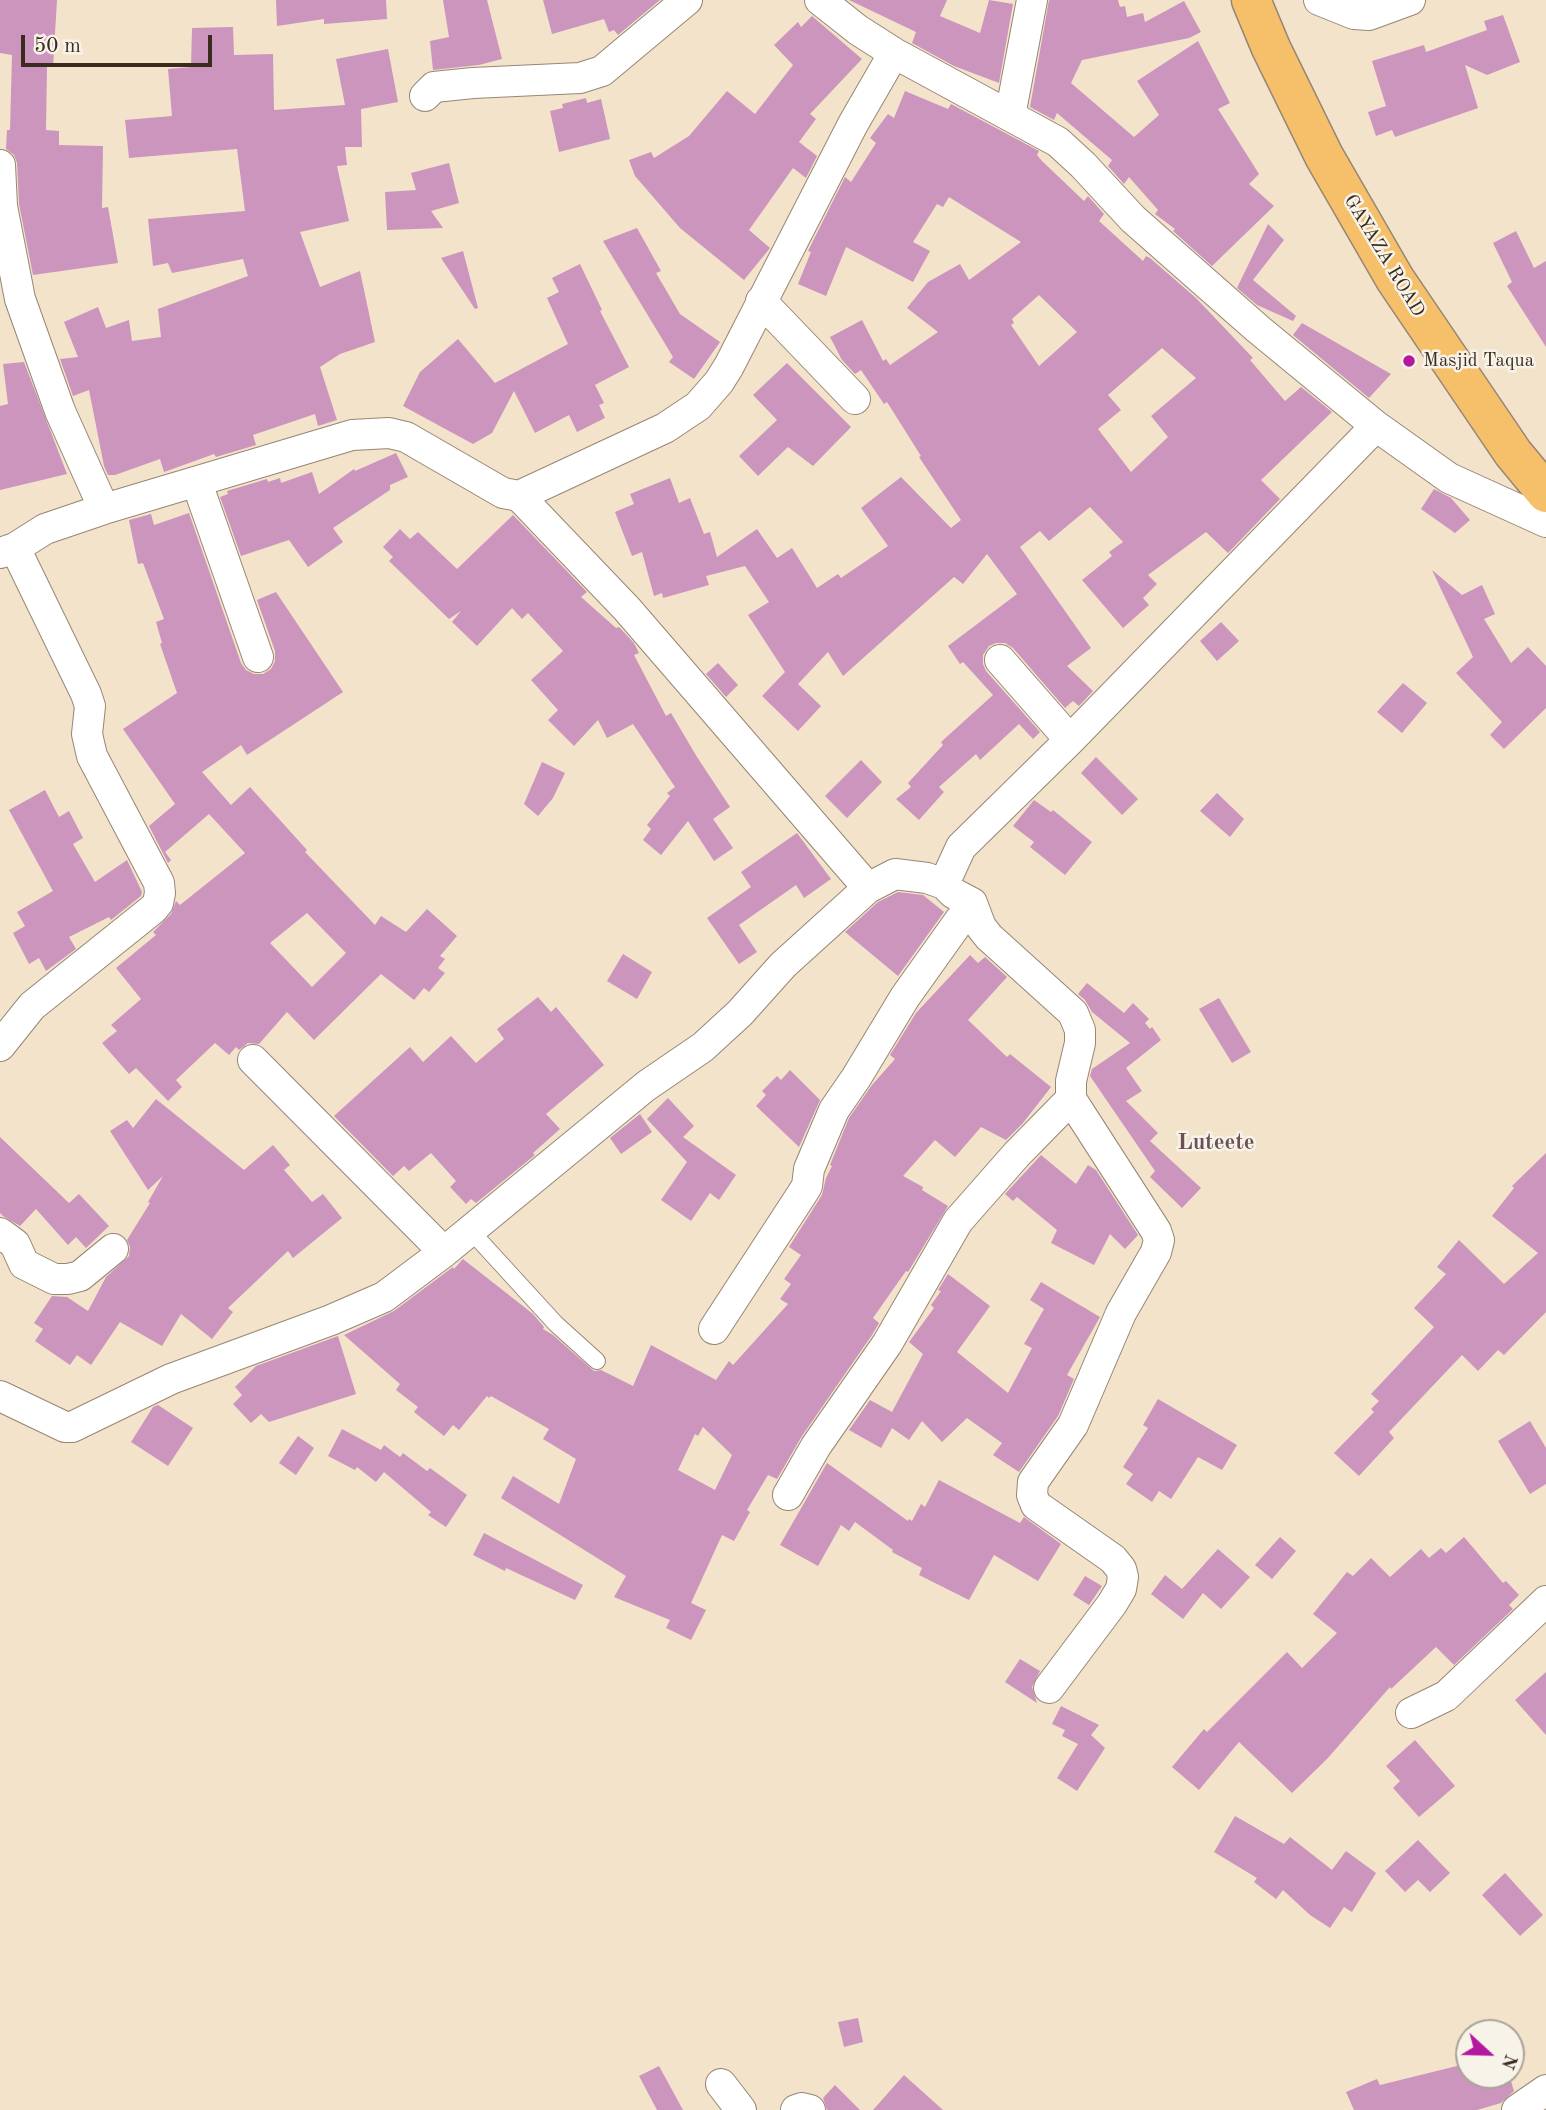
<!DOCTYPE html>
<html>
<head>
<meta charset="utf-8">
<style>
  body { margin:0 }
  #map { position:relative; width:1546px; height:2110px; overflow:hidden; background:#f3e3cb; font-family:"Old Standard TT",serif }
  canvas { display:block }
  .north { position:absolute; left:1455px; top:2019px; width:70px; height:70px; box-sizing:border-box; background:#f7f3e8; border:2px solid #aca397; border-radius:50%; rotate:112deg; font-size:19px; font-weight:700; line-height:28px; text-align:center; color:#3b2a1e }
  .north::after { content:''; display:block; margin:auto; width:24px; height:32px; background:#b5179e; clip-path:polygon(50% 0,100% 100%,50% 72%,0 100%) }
  .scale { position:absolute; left:21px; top:35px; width:191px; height:32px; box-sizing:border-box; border:4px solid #3b2a1e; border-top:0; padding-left:9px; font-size:21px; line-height:24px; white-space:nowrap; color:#3b2a1e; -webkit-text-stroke:5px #f7f3e8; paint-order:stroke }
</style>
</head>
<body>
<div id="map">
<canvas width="1546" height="2110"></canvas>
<div class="north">N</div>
<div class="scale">50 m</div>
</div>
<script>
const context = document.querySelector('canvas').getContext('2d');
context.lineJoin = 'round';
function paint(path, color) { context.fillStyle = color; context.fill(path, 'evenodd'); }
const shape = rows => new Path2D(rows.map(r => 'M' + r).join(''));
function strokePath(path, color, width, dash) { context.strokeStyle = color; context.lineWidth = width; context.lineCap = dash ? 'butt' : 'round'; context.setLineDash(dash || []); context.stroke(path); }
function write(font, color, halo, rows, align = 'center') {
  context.font = font + ' "Old Standard TT",serif'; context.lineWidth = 5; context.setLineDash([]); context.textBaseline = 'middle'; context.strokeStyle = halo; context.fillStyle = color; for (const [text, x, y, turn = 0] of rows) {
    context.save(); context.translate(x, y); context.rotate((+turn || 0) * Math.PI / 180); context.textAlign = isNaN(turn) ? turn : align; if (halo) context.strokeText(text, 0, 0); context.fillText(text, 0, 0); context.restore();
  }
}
paint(shape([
  [0,0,57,0,53,67,47,67,46,130,59,131,59,145,103,146,102,208,108,207,118,263,33,275,19,204,17,163,14,155,6,149,7,130,10,130,12,55,0,53],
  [276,0,386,0,387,19,324,24,324,19,277,26],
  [443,0,487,0,502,59,479,65,433,70,430,41,449,37],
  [543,0,660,0,618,35,614,30,609,32,604,19,552,34],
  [849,0,947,0,940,16,980,33,989,0,1013,4,999,83,954,66,912,43,916,32],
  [1049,0,1118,0,1120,7,1125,6,1127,17,1143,13,1145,22,1184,1,1201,32,1189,38,1082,60,1071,83,1134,137,1159,115,1137,81,1198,41,1230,103,1218,109,1259,174,1249,184,1274,206,1212,266,1173,231,1175,229,1155,214,1158,210,1129,177,1124,184,1108,166,1112,160,1057,113,1054,120,1030,107],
  [1503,15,1520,62,1487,75,1465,65,1478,108,1395,137,1392,130,1376,136,1368,112,1386,106,1372,61,1424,45,1426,52,1487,30,1484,21],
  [812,16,862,59,810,114,816,119,799,142,817,156,806,178,793,168,749,230,770,248,744,280,680,228,635,176,629,160,651,152,654,158,689,136,727,91,755,114,793,65,774,45,798,22,801,27],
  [233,27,234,55,273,54,274,110,345,105,336,59,388,49,398,102,361,109,362,147,345,147,347,165,337,166,349,221,300,232,320,287,360,271,375,342,340,354,320,367,337,420,318,426,315,414,253,435,256,445,216,457,214,454,164,472,160,459,115,475,108,475,104,466,89,390,73,396,60,359,78,357,64,322,98,307,106,328,129,320,132,341,161,337,158,309,248,276,243,259,172,273,168,263,153,266,148,219,245,211,237,149,129,158,125,120,172,116,168,69,191,67,192,28],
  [905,91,948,109,951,104,1039,151,1037,155,1042,161,1084,201,1088,196,1104,214,1099,221,1143,261,1146,256,1150,258,1196,298,1253,358,1250,360,1285,401,1301,387,1332,412,1261,480,1280,499,1228,553,1206,532,1148,575,1157,584,1143,598,1149,605,1123,628,1082,580,1112,556,1109,552,1123,542,1090,507,1049,541,1040,531,1020,547,1091,648,1067,666,1093,691,1079,706,1073,701,1065,708,1013,648,1005,643,996,643,989,646,983,655,983,664,986,671,1040,732,1033,739,1019,724,980,760,976,754,939,787,944,792,919,820,896,799,911,787,908,783,943,745,941,742,993,695,963,662,960,664,948,646,1017,594,987,554,963,584,954,577,843,676,828,652,798,684,821,706,798,731,762,696,785,672,748,615,769,602,745,566,706,576,709,585,663,598,662,593,654,596,642,552,632,556,615,512,634,504,630,494,670,478,679,503,690,498,704,534,710,532,717,557,757,529,777,558,792,548,817,588,838,574,841,578,888,546,861,508,901,477,951,528,961,520,919,457,921,456,887,402,884,404,861,370,855,374,842,360,830,337,862,320,883,361,886,359,890,365,938,332,907,308,928,282,960,264,969,280,1021,242,949,197,943,207,937,204,913,242,930,251,913,282,846,247,826,296,798,284,811,252,808,251,845,177,851,182,876,143,870,138,888,114,894,118],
  [1039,295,1077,332,1039,366,1011,325,1014,323,1012,319],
  [1162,348,1196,378,1151,416,1168,437,1131,472,1098,429,1121,410,1108,395],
  [586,98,587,103,601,99,610,139,559,152,550,111,563,108,562,104],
  [449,163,459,203,431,211,443,228,387,230,385,192,416,190,411,173],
  [1268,224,1284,240,1253,280,1296,316,1293,321,1257,305,1237,288],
  [637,228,661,271,656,273,680,314,720,342,694,379,669,362,673,357,603,241],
  [1516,231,1534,268,1546,261,1546,347,1507,286,1512,282,1493,243],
  [463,251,478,308,475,309,441,258],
  [580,264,602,310,600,311,629,367,595,385,604,403,599,405,605,418,577,432,569,415,535,433,514,391,492,433,473,444,403,406,420,372,458,339,495,383,568,344,547,298,559,292,552,278],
  [1302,323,1391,374,1369,398,1293,335],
  [24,362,67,474,0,490,0,406,8,404,3,364],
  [787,363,851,427,813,466,788,447,758,476,739,456,777,420,753,395],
  [396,453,408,477,390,485,390,490,333,528,343,542,308,567,289,540,241,556,220,497,228,494,227,491,267,479,268,482,280,478,281,483,312,472,319,494,354,469,355,471],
  [1434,489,1451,498,1470,520,1455,533,1421,509],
  [189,513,241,663,246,670,254,674,263,674,271,669,275,661,275,651,257,600,276,592,343,692,247,755,241,745,202,772,231,805,250,787,307,850,305,852,375,925,381,916,406,932,427,909,457,936,440,956,445,959,438,968,445,973,429,992,424,988,414,1000,381,974,314,1040,287,1012,259,1044,248,1043,239,1050,236,1047,229,1055,215,1043,176,1080,182,1087,168,1101,136,1068,129,1074,102,1043,117,1031,111,1025,141,999,116,968,156,935,153,932,171,914,176,901,180,905,245,853,209,814,165,852,171,860,168,863,149,826,175,804,123,729,177,693,160,644,162,643,156,622,164,619,143,563,138,564,129,520,151,514,154,525],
  [307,913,346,953,312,987,270,943],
  [513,515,587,592,581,597,616,628,619,627,634,643,639,653,634,655,666,716,671,713,697,757,730,807,713,819,733,848,714,861,688,821,661,855,643,840,651,829,647,825,670,796,667,793,675,787,633,724,607,738,598,720,574,746,548,720,558,710,531,680,563,651,528,613,522,619,512,608,477,646,452,622,461,611,449,619,389,561,393,557,383,547,400,529,410,539,418,532,457,569],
  [1432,570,1462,595,1482,585,1495,614,1484,619,1511,663,1528,647,1546,666,1546,708,1504,749,1490,735,1502,722,1456,673,1473,657],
  [1221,622,1239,641,1217,661,1200,641],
  [718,663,738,685,726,697,706,674],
  [1403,683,1427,703,1402,733,1377,712],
  [1096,757,1138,799,1122,815,1081,773],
  [861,760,882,782,847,818,825,796],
  [542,762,565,773,553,798,538,816,524,804],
  [45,790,59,817,69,811,83,838,73,844,95,882,127,860,142,892,141,896,111,920,109,917,69,937,76,949,46,971,39,958,29,964,13,933,25,926,17,912,53,891,9,810],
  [1217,793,1244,819,1230,837,1200,811],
  [1034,800,1051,812,1053,810,1092,842,1065,875,1030,847,1034,842,1013,826],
  [797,833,831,879,804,898,796,885,739,925,757,952,739,964,707,918,751,887,741,872],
  [898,892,923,895,944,912,898,976,845,932,878,902],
  [623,954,652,972,637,999,607,981],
  [970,955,978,963,985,957,1007,977,968,1020,1007,1057,1010,1054,1051,1087,1023,1123,1006,1140,981,1127,955,1157,935,1140,903,1176,923,1187,922,1190,948,1206,908,1272,906,1271,873,1318,879,1323,872,1335,802,1436,777,1479,768,1475,747,1510,750,1512,734,1541,722,1535,691,1603,706,1610,691,1640,666,1628,670,1620,614,1597,626,1576,501,1498,513,1476,559,1504,576,1459,543,1439,549,1429,491,1396,489,1398,487,1396,459,1430,453,1425,444,1436,414,1412,418,1407,396,1390,400,1384,344,1335,394,1311,453,1267,454,1269,463,1259,533,1314,544,1327,543,1329,553,1335,594,1371,601,1370,633,1386,651,1345,716,1380,729,1361,733,1365,788,1304,780,1299,791,1284,784,1279,801,1255,789,1247,822,1195,826,1178,832,1166,830,1165,849,1118,872,1085,895,1059,890,1055,916,1013],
  [703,1427,732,1455,715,1490,678,1470,695,1434,698,1436],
  [1087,983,1124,1013,1133,1003,1149,1019,1145,1023,1150,1029,1152,1027,1161,1040,1126,1068,1142,1091,1126,1101,1158,1133,1150,1141,1201,1188,1182,1208,1150,1177,1155,1171,1090,1076,1092,1069,1130,1043,1092,1012,1085,1000,1078,994],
  [538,997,551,1012,556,1007,604,1065,546,1114,560,1129,533,1153,535,1155,476,1203,471,1199,466,1204,450,1187,456,1181,431,1153,409,1171,404,1166,393,1176,334,1116,410,1047,423,1062,451,1036,476,1063,504,1039,497,1029],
  [1219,998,1251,1052,1232,1063,1199,1009],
  [790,1070,820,1100,799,1147,756,1106,766,1095,762,1091,777,1076,781,1080],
  [668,1098,694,1126,683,1137,736,1175,719,1200,710,1193,691,1221,661,1200,687,1162,647,1119],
  [156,1099,244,1170,273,1145,290,1165,284,1170,312,1202,323,1194,342,1218,293,1258,288,1251,228,1308,233,1312,212,1339,181,1314,162,1346,120,1322,91,1365,77,1355,70,1365,35,1341,43,1329,34,1323,52,1296,67,1297,88,1311,106,1277,129,1256,130,1247,127,1240,150,1203,148,1202,163,1176,148,1190,110,1131,127,1120,133,1128],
  [640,1114,652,1132,621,1154,610,1138],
  [0,1137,69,1203,79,1194,109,1226,86,1248,76,1237,68,1245,36,1209,20,1226,3,1216,0,1213],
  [1546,1153,1546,1312,1504,1355,1498,1350,1478,1371,1462,1355,1389,1432,1394,1438,1359,1476,1334,1453,1374,1412,1371,1409,1379,1401,1371,1394,1434,1327,1414,1308,1446,1274,1437,1267,1459,1240,1504,1284,1538,1253,1492,1216,1514,1188,1512,1186],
  [1041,1155,1076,1184,1088,1165,1096,1170,1138,1235,1125,1249,1110,1234,1094,1265,1051,1243,1057,1230,1017,1197,1013,1201,1005,1194],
  [948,1274,990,1306,957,1352,1008,1393,1032,1348,1024,1344,1044,1309,1030,1300,1041,1282,1100,1317,1067,1375,1074,1379,1058,1416,1019,1472,993,1455,1002,1443,967,1418,942,1442,922,1421,909,1440,892,1428,881,1448,849,1430,870,1400,892,1412,923,1354,909,1342,934,1308,931,1305,941,1291,938,1290],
  [338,1336,356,1394,269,1422,261,1414,251,1423,233,1404,242,1395,235,1387,256,1366],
  [1158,1399,1237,1445,1222,1470,1198,1457,1171,1499,1159,1491,1152,1502,1126,1484,1133,1474,1123,1467,1148,1428,1143,1425],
  [158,1405,193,1428,168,1466,131,1442,153,1407],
  [1530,1421,1546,1448,1546,1484,1530,1494,1498,1441],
  [342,1429,381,1450,384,1445,400,1457,403,1453,427,1471,430,1468,467,1495,446,1527,428,1515,431,1512,384,1472,376,1482,357,1467,355,1470,328,1456],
  [298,1436,314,1448,296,1475,279,1463],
  [827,1463,908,1521,909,1519,912,1521,921,1504,925,1507,939,1480,1020,1523,1024,1517,1061,1544,1038,1581,994,1555,969,1600,919,1575,922,1568,892,1552,893,1550,855,1522,849,1531,841,1525,818,1566,780,1545],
  [484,1533,583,1585,575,1600,506,1568,505,1571,473,1555],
  [1280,1537,1296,1551,1272,1579,1255,1565],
  [1464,1537,1503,1583,1506,1581,1519,1595,1509,1605,1513,1609,1454,1665,1436,1647,1391,1689,1390,1687,1327,1759,1292,1793,1239,1742,1199,1790,1172,1767,1204,1729,1207,1732,1287,1652,1302,1668,1337,1633,1313,1614,1347,1572,1353,1576,1371,1558,1390,1577,1421,1549,1429,1558,1441,1548,1446,1553],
  [1218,1549,1250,1577,1221,1609,1203,1593,1183,1619,1151,1594,1165,1575,1182,1589],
  [1085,1576,1102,1586,1089,1605,1073,1595],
  [1020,1659,1040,1671,1032,1687,1037,1703,1005,1682],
  [1546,1672,1546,1735,1515,1700],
  [1061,1706,1099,1725,1091,1735,1105,1748,1077,1791,1057,1778,1078,1744,1062,1736,1065,1730,1052,1724],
  [1415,1740,1455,1786,1419,1817,1393,1788,1400,1781,1386,1766],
  [1235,1816,1284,1844,1290,1837,1332,1870,1346,1851,1376,1873,1352,1912,1344,1907,1330,1928,1310,1915,1283,1890,1276,1899,1254,1882,1257,1878,1214,1852],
  [1418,1840,1450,1873,1430,1892,1418,1880,1405,1892,1385,1871],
  [1505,1873,1543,1915,1520,1936,1482,1895],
  [858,2018,863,2042,844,2047,838,2022],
  [1469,2063,1469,2075,1509,2075,1514,2091,1501,2103,1477,2110,1354,2110,1346,2092,1377,2079,1380,2085],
  [659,2066,683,2110,657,2110,639,2076],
  [904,2075,943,2110,873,2110],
  [835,2085,860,2110,827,2110,823,2098]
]), '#cb95bd');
const service = shape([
  [470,1230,556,1324,597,1361]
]);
const minor = shape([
  [820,0,858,30,894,53,1058,142,1083,165,1133,219,1258,329,1376,426,1449,478,1546,522],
  [1319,0,1354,14,1369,15,1410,0],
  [425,96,434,87,473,83,580,78,602,71,687,0],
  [1010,116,1032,0],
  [0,165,2,206,20,299,60,411,104,509],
  [761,301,855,399],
  [197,483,258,657],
  [519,496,627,609,868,888],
  [0,553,15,548,45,529,104,509,352,435,389,433,406,437,503,493,519,496,665,428,698,406,719,382,729,366,853,124,894,53],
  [1070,740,1376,426],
  [944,884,961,847,1070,740,1000,660],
  [0,1046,32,1006,153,909,158,903,160,893,159,883,92,756,87,734,90,706,86,694,15,548],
  [253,1060,444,1252],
  [0,1233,15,1244,24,1264,54,1279,68,1279,80,1276,113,1249],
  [714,1329,802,1194,807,1186,809,1169,834,1110,856,1078,905,997,972,903],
  [0,1396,65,1427,72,1427,171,1379,331,1320,384,1297,444,1252,646,1086,703,1047,740,1013,783,965,868,888,895,874,927,878,944,884,953,893,972,903,981,927,989,937,1073,1013,1080,1030,1080,1043,1071,1081,1071,1099,1156,1231,1159,1240,1156,1252,1121,1313,1073,1425,1033,1482,1032,1495,1036,1505,1113,1559,1121,1569,1123,1577,1121,1589,1112,1604,1049,1688],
  [788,1495,816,1446,887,1344,958,1221,1017,1154,1071,1099],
  [1411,1713,1446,1696,1546,1601],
  [721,2084,741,2110],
  [796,2110,802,2108,810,2110],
  [1517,2110,1546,2090]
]);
const primary = shape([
  [1251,0,1271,48,1324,156,1395,279,1513,453,1546,493]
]);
strokePath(service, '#978674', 18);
strokePath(minor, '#978674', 32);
strokePath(primary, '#978674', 41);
strokePath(service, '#fff', 16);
strokePath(minor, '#fff', 30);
strokePath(primary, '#f6c06b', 38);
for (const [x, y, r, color] of [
  [1409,361,7,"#b5179e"]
]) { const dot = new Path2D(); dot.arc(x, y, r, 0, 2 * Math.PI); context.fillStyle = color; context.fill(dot); strokePath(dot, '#f7f3e8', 2.5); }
write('19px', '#3b2a1e', '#f7f3e8', [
  ["GAYAZA ROAD",1384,256,59]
]);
write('19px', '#3b2a1e', '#f7f3e8', [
  ["Masjid Taqua",1423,361]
], 'left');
write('bold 23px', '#6d4f56', '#f7f3e8', [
  ["Luteete",1216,1143]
]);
</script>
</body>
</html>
